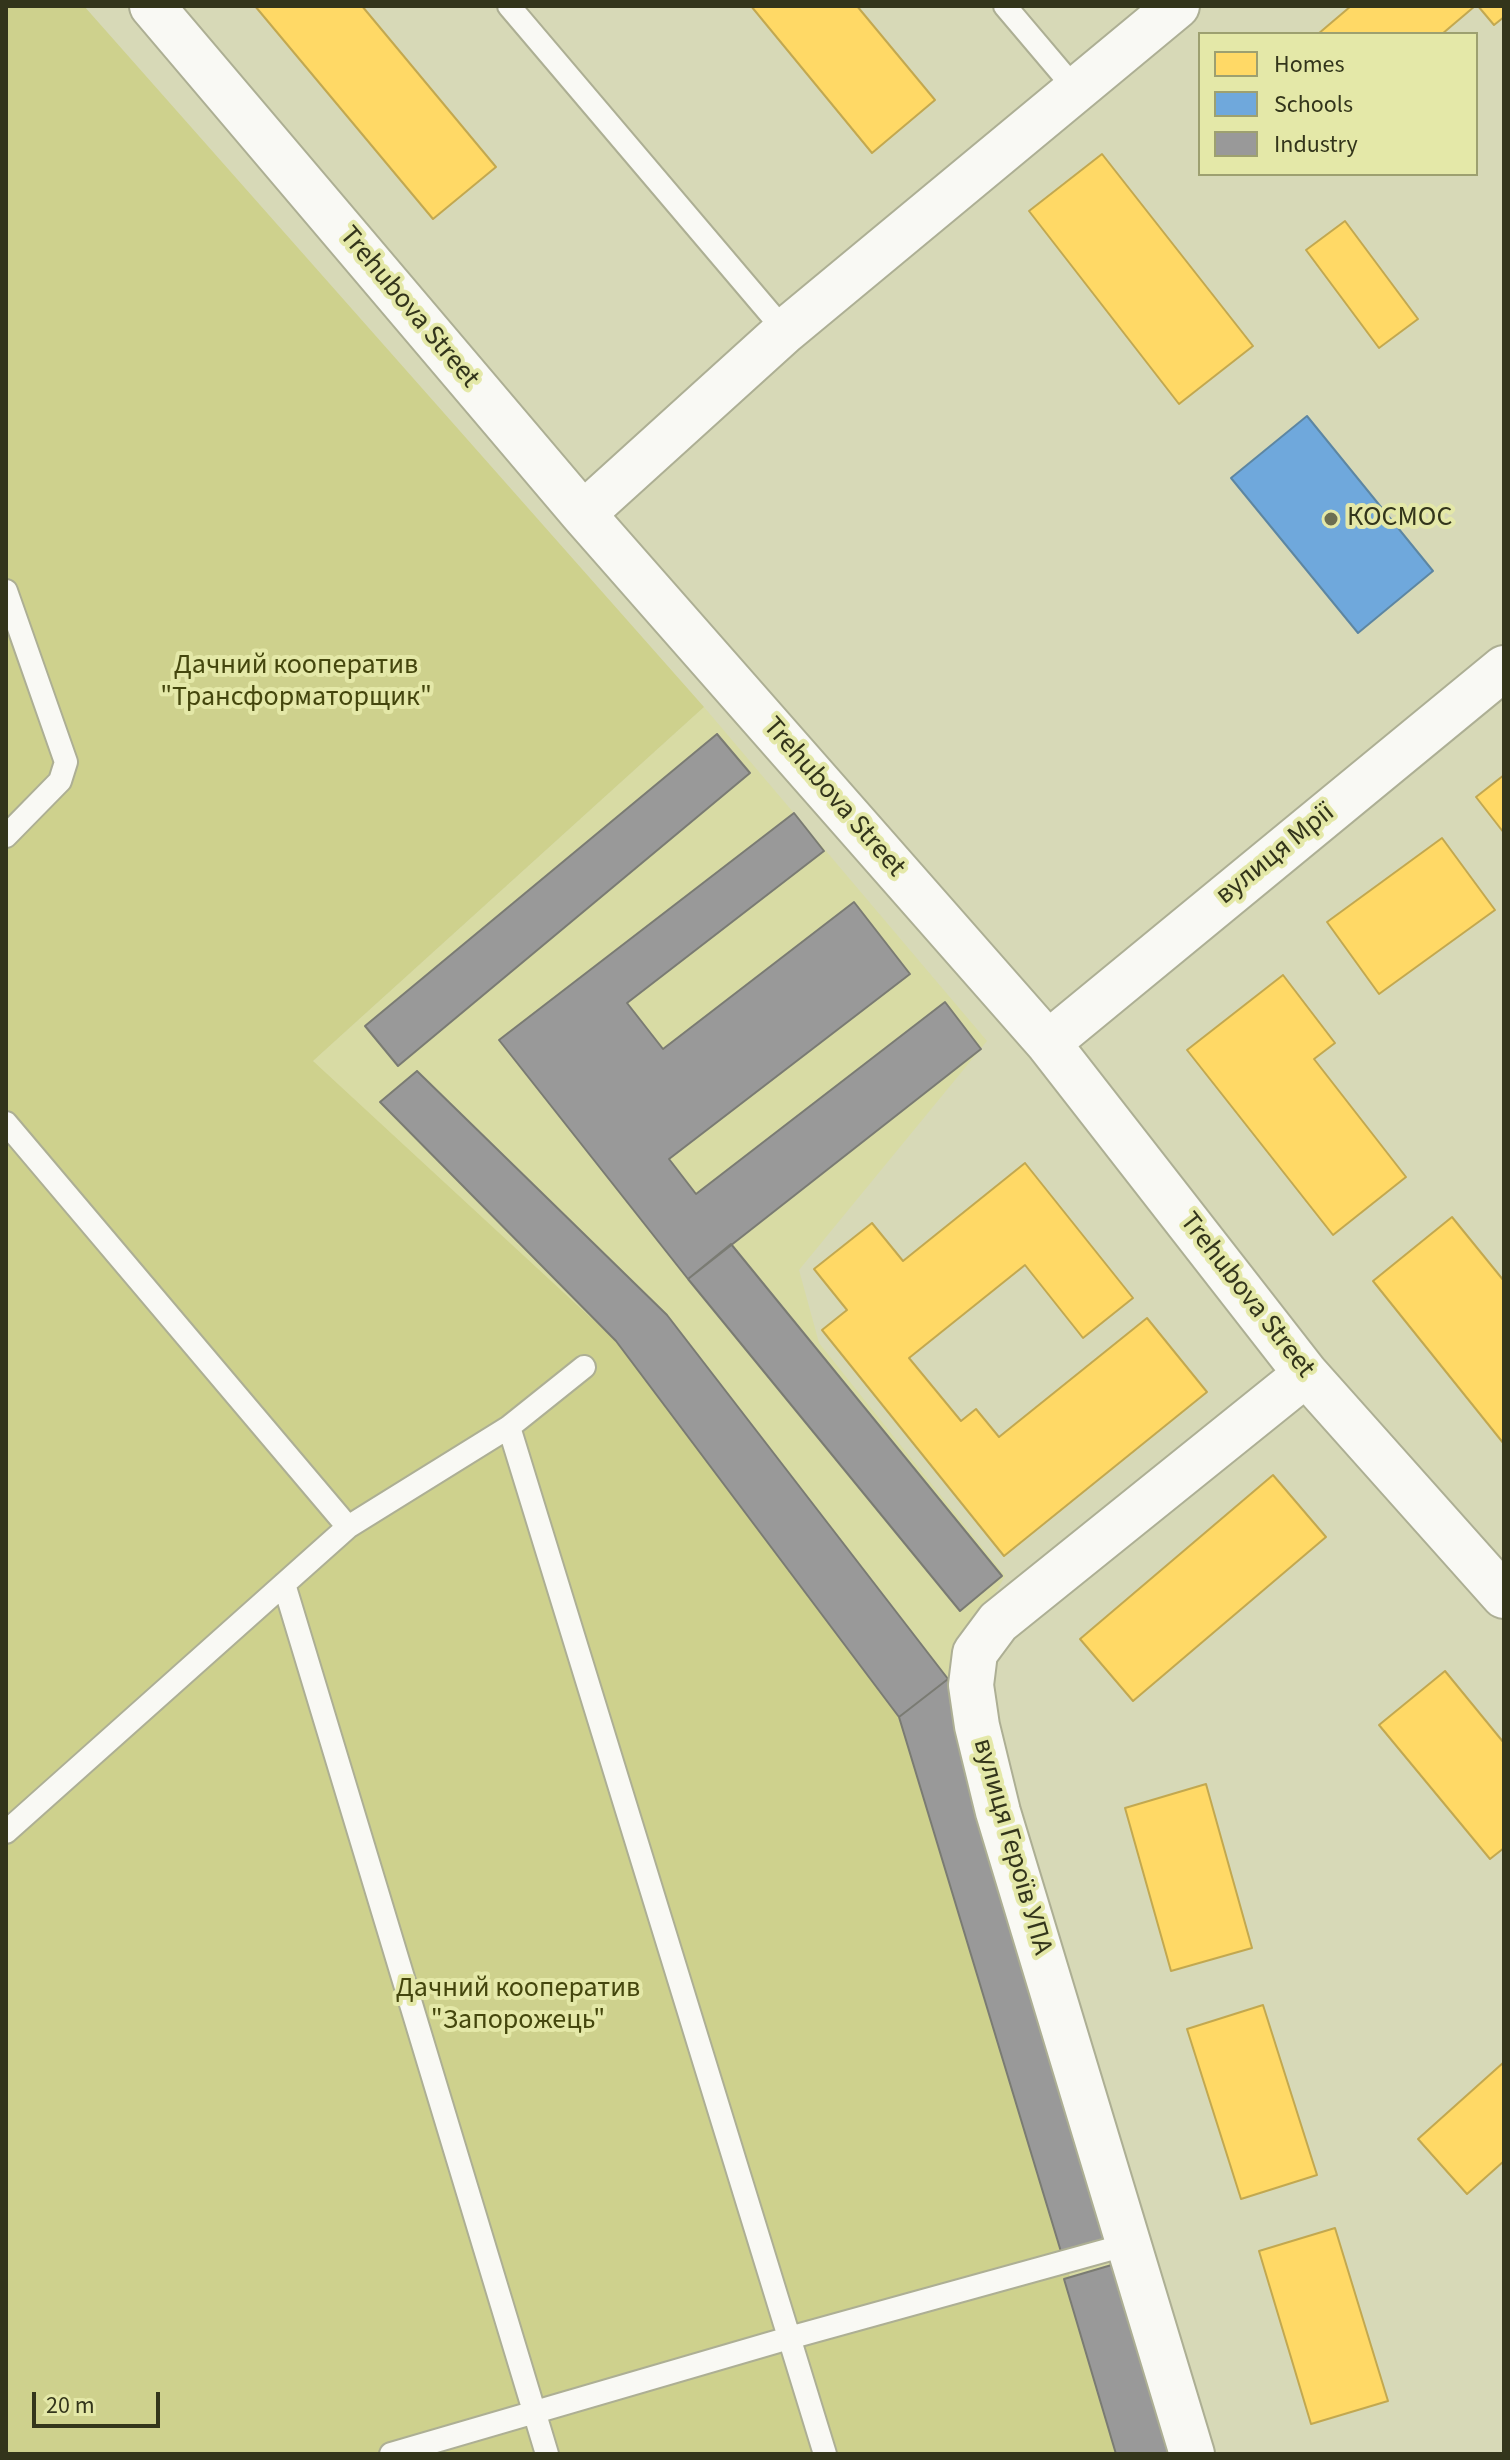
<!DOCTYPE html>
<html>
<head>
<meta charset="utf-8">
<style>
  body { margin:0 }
  #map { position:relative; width:1510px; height:2460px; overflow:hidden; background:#d7d9b7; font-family:"Source Sans 3",sans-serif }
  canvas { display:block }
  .frame { position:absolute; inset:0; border:8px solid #33351b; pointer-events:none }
  .legend { position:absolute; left:1198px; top:32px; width:280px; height:144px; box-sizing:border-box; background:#e4e8a8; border:2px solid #9da070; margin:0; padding:10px 14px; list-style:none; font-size:24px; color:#33351b }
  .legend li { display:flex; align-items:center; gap:16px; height:40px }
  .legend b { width:40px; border:2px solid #9da070 }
  .scale { position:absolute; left:32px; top:2392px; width:128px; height:36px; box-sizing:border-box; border:4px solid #33351b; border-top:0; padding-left:10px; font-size:24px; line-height:28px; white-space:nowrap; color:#33351b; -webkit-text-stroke:6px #e4e8a8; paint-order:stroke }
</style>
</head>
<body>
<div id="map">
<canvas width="1510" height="2460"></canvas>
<div class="frame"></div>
<ul class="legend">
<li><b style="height:22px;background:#ffd966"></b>Homes</li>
<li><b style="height:22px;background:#6fa8dc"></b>Schools</li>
<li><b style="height:22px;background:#999"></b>Industry</li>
</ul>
<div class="scale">20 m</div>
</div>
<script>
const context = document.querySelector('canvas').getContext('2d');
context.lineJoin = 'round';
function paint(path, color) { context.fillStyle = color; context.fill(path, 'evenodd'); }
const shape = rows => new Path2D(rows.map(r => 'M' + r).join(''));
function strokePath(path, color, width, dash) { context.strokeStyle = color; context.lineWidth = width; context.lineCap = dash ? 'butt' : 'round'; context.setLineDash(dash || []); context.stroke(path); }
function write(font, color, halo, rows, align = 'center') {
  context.font = font + ' "Source Sans 3",sans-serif'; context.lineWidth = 8; context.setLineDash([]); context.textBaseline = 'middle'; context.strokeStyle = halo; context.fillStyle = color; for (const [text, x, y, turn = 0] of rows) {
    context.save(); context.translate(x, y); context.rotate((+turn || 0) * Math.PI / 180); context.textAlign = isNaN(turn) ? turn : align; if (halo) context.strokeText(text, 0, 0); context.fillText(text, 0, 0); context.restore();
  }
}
paint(shape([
  [704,707,987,1041,799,1270,819,1343,1005,1576,948,1679,1184,2454,1124,2454,313,1061]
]), '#d8dba4');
paint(shape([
  [6,6,84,6,704,707,313,1061,616,1341,899,1717,1124,2454,6,2454]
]), '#ced18d');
const homes = shape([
  [255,6,362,6,496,167,433,219,255,6],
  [751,6,857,6,935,100,872,153,751,6],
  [1351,6,1475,6,1442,34,1318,34,1351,6],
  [1478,6,1504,6,1504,17,1494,25,1478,6],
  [1102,154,1253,346,1179,404,1029,211,1102,154],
  [1345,221,1418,319,1379,348,1306,250,1345,221],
  [1504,775,1504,833,1476,797,1504,775],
  [1442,838,1495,910,1379,994,1327,922,1442,838],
  [1283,975,1335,1043,1314,1059,1406,1177,1333,1235,1187,1050,1283,975],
  [1025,1163,1133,1298,1083,1338,1025,1265,909,1358,961,1421,976,1409,999,1437,1147,1318,1207,1392,1004,1556,822,1330,847,1310,814,1269,872,1223,903,1261,1025,1163],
  [1452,1217,1504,1281,1504,1444,1373,1281,1452,1217],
  [1273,1475,1326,1537,1133,1701,1080,1639,1273,1475],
  [1445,1671,1504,1743,1504,1848,1490,1859,1379,1725,1445,1671],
  [1206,1784,1252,1948,1171,1971,1125,1808,1206,1784],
  [1263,2005,1317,2175,1241,2199,1187,2029,1263,2005],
  [1504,2062,1504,2161,1467,2194,1418,2139,1504,2062],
  [1335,2228,1388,2401,1311,2424,1259,2251,1335,2228]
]);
paint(homes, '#ffd966');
strokePath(homes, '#c2a850', 2);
const schools = shape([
  [1307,416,1433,571,1358,633,1231,478,1307,416]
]);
paint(schools, '#6fa8dc');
strokePath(schools, '#5d86a2', 2);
const industry = shape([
  [717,734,750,773,398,1066,365,1026,717,734],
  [794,813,824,851,627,1003,663,1049,854,902,910,974,669,1159,696,1194,945,1002,981,1049,688,1279,499,1040,794,813],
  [417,1071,667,1315,948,1679,899,1717,616,1341,380,1102,417,1071],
  [731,1244,1002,1576,960,1611,688,1279,731,1244],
  [948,1679,1112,2240,1062,2255,899,1717,948,1679],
  [1115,2264,1171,2454,1116,2454,1064,2279,1115,2264]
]);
paint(industry, '#999');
strokePath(industry, '#7a7b73', 2);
const service = shape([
  [509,6,785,331],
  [1005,6,1077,91],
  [6,591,66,762,60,781,6,836],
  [6,1123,348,1527],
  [509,1427,825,2454],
  [284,1584,547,2454],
  [6,1832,348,1527,509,1427,584,1367],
  [391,2454,789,2338,1129,2244]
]);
const minor = shape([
  [152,6,583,514,1048,1043,1306,1374,1504,1596],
  [583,514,785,331,1177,6],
  [1048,1043,1504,668],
  [1192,2454,998,1812,977,1726,971,1685,975,1653,998,1622,1306,1374]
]);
strokePath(service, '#adaf94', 26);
strokePath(minor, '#adaf94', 48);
strokePath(service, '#f9f9f4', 22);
strokePath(minor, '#f9f9f4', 44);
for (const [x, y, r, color] of [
  [1331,519,8,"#6c6e52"]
]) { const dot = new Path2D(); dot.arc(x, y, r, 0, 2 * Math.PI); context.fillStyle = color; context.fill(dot); strokePath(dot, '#e4e8a8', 3); }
write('28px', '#33351b', '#e4e8a8', [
  ["Trehubova Street",408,308,50],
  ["Trehubova Street",833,798,49],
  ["вулиця Мрії",1276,855,-39],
  ["Trehubova Street",1246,1296,52],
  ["вулиця Героїв УПА",1011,1847,74]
]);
write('28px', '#33351b', '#e4e8a8', [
  ["КОСМОС",1347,519]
], 'left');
write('28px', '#44460d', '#e4e8a8', [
  ["Дачний кооператив",296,667],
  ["\"Трансформаторщик\"",296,699],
  ["Дачний кооператив",518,1990],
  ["\"Запорожець\"",518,2022]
]);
</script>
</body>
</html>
